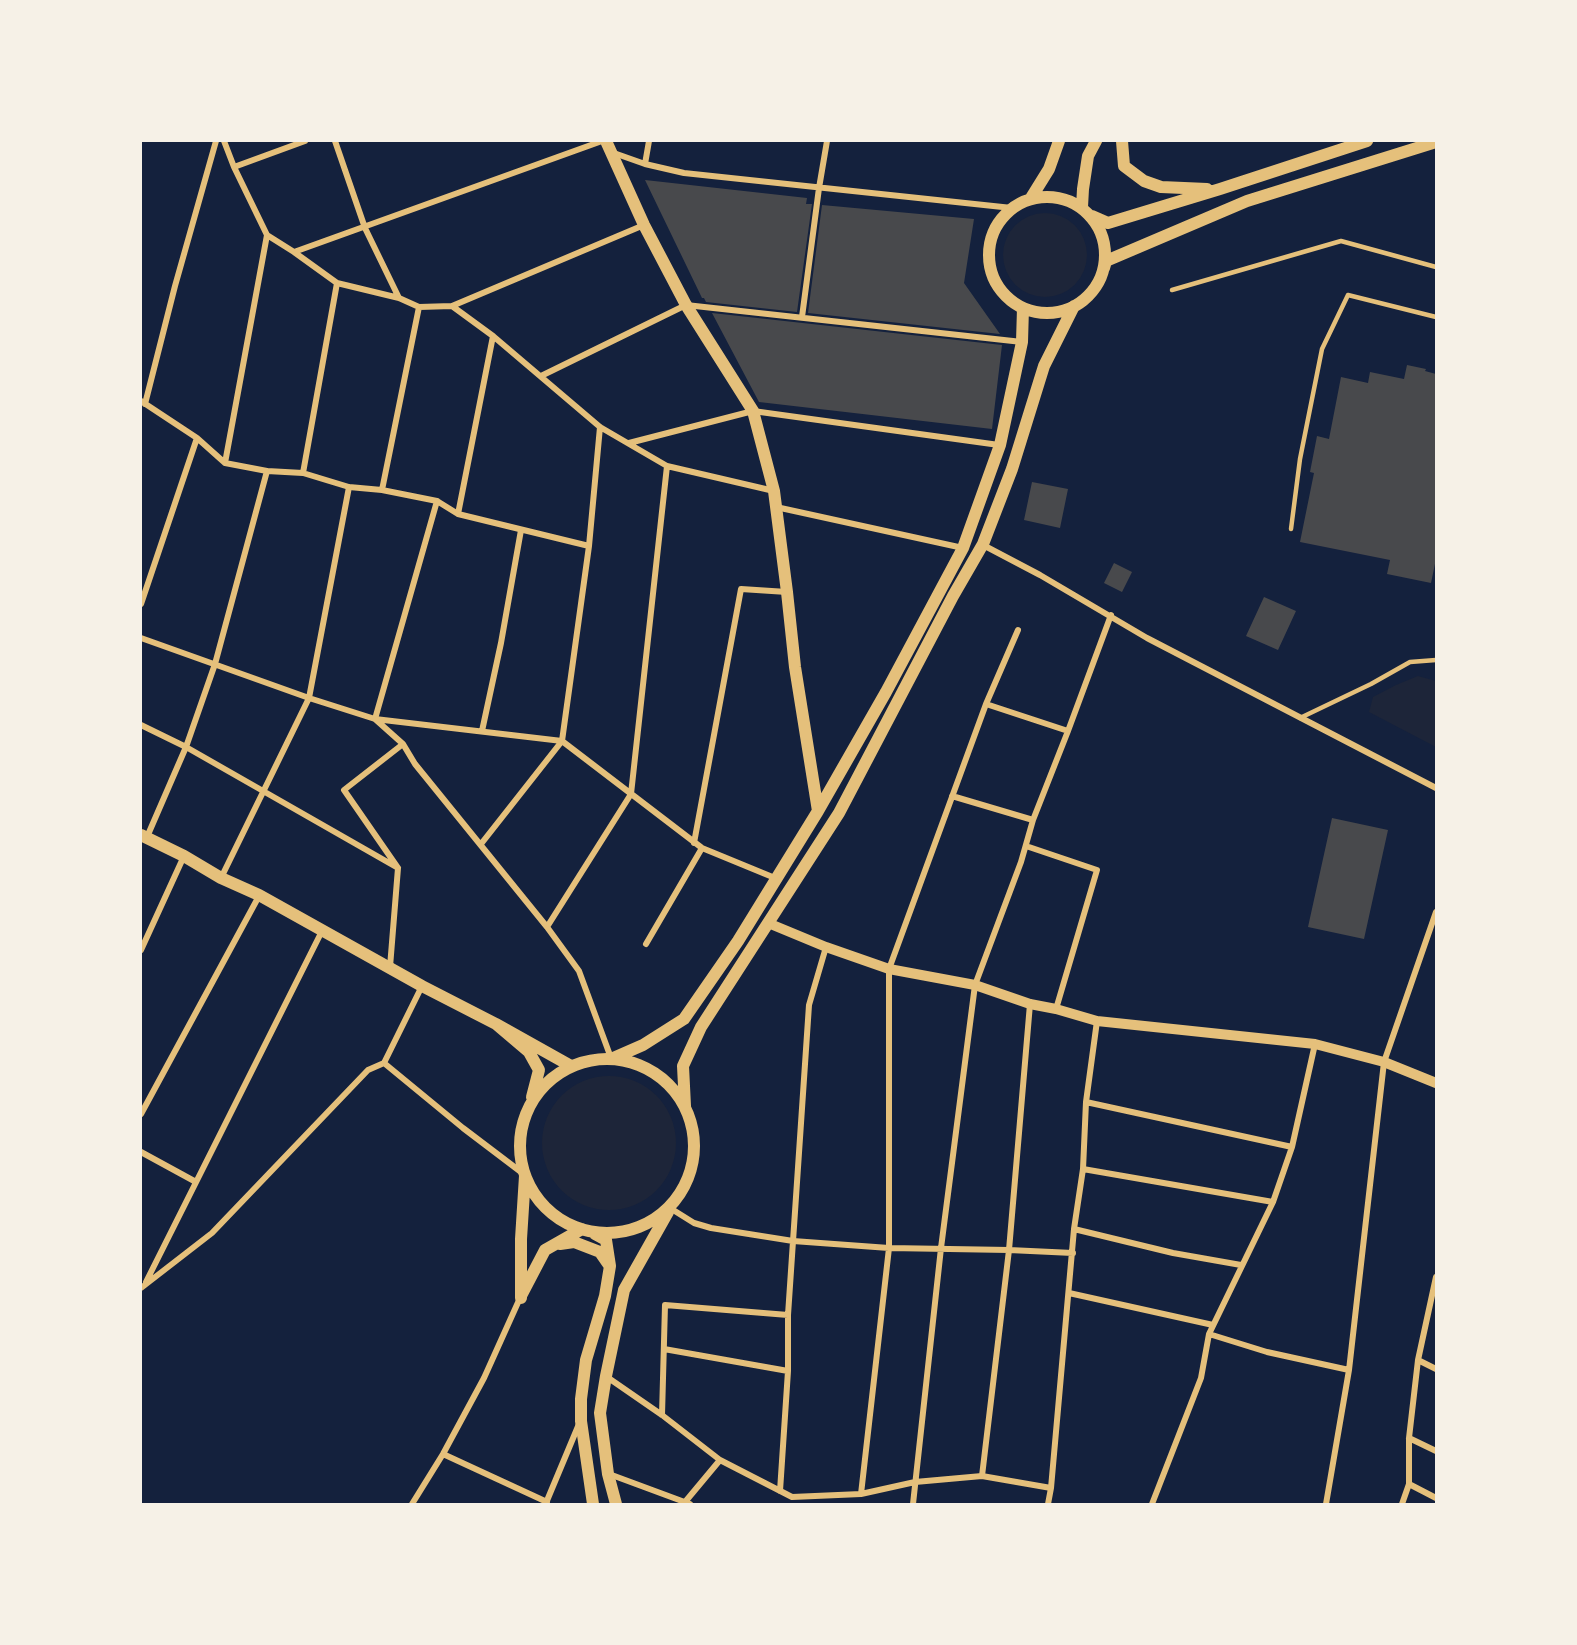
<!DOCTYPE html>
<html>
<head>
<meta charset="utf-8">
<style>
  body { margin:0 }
  #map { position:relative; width:1577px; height:1645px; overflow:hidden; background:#14213d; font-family:"PT Sans Narrow",sans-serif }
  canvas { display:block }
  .frame { position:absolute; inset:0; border:142px solid #f6f1e7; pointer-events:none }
</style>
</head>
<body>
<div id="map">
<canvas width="1577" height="1645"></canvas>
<div class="frame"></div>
</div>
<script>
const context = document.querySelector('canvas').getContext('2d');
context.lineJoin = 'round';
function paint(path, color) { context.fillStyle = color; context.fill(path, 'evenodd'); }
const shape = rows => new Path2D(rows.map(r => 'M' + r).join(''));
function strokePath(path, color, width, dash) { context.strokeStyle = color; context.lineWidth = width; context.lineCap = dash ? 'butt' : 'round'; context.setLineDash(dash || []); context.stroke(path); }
paint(shape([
  '1003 255a42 42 0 1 1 84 0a42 42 0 1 1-84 0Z',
  [1418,676,1436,681,1436,747,1369,712,1373,697,1396,685],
  '542 1143a67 67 0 1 1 134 0a67 67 0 1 1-134 0Z'
]), '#1d2539');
paint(shape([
  [645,180,807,198,806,204,812,204,797,312,706,302,704,298,702,298],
  [822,205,974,219,964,283,1000,334,808,313],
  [712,313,1002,345,992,429,759,402],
  [1407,365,1426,369,1425,371,1436,374,1436,559,1431,583,1387,574,1390,560,1300,542,1314,473,1310,472,1317,436,1329,439,1341,377,1368,383,1370,372,1404,379],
  [1032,482,1068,489,1060,528,1024,520],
  [1114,563,1132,572,1122,592,1104,583],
  [1264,597,1296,611,1278,650,1246,636],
  [1332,818,1388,830,1364,939,1308,927]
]), '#48494c');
strokePath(shape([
  [1172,290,1341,241,1436,267],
  [1291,529,1300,459,1322,349,1348,295,1436,317],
  [1300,718,1371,684,1410,662,1436,660]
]), '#e5c07b', 4.5);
strokePath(shape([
  [224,141,234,167,267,235,294,252,337,283,399,298,419,307,452,306,493,336,600,427,667,466,774,491],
  [335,141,365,228,399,298],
  [611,152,645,164,684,173,1012,208],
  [645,164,649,141],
  [234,167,305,141],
  [294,252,602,141],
  [452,306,644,225],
  [802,317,819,188,827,141],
  [541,376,686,305,1022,342],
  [141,401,197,438,225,463,267,471,303,473,349,487,382,490,437,501,458,514,589,546],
  [145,404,175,286,216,141],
  [629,443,753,411,999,445],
  [225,463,267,235],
  [303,473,337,283],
  [382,490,419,307],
  [437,501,375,719,562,741,702,848,775,878],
  [776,507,963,548],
  [458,514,493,336],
  [983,545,1040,575,1147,638,1436,788],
  [141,604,197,438],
  [141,638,309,698,375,719,403,744,415,764,547,927,579,971,611,1058],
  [986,704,1068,731],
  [141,725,186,747,398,868],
  [482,731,501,643,521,530],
  [952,796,1033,820],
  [147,837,186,747,215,664,267,471],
  [694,843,741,589,787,592],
  [481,844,562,741,589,546,600,427],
  [1026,846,1097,870,1056,1009],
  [221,878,309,698,349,487],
  [547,927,631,794,667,466],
  [646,944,702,848],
  [141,950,184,856],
  [390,967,398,868,344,790,403,744],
  [384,1063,463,1128,525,1175],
  [1086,1102,1292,1147],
  [141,1114,259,896],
  [141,1152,196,1182],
  [1083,1169,1273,1202],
  [670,1208,694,1223,711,1228,793,1241,889,1248,1009,1250,1073,1253],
  [1074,1229,1173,1253,1241,1265],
  [146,1282,322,931],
  [141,1288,212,1233,368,1070,384,1063,422,986],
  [1069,1293,1213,1325],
  [1209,1334,1267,1352,1349,1370],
  [664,1349,788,1371],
  [1418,1360,1436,1369],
  [607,1377,662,1415,720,1460,792,1497,861,1494,915,1482,982,1476,1051,1488],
  [662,1415,665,1305,788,1315],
  [1409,1438,1436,1451],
  [443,1454,547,1502],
  [609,1474,690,1504],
  [982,1476,1009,1250,1030,1004],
  [1409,1484,1436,1498],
  [780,1491,788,1371,788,1315,809,1005,826,947],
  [861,1494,889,1248,889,969,986,704,1018,630],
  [685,1502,720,1460],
  [546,1503,579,1424],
  [412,1504,443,1454,484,1378,520,1298],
  [913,1504,941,1248,975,985,1021,862,1033,820,1068,731,1111,615],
  [1048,1504,1051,1488,1074,1229,1083,1169,1086,1102,1097,1021],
  [1152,1504,1201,1378,1209,1334,1273,1202,1292,1147,1315,1044],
  [1326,1504,1349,1370,1384,1062,1436,912],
  [1402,1504,1409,1484,1409,1438,1418,1360,1436,1277]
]), '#e5c07b', 6);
strokePath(shape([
  [768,923,826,947,889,969,975,985,1030,1004,1056,1009,1097,1021,1315,1044,1384,1062,1436,1083]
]), '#e5c07b', 10);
strokePath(shape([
  [606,141,644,225,686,305,753,411,774,491,787,592,795,667,818,811],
  [1122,141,1124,166,1144,181,1161,187,1207,189],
  '989 255a58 58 0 1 1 116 0a58 58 0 1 1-116 0Z',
  [1031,198,1049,169,1059,141],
  [1082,207,1083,189,1088,156,1096,141],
  [1092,216,1108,223,1220,189,1367,141],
  [1104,268,1106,261,1247,201,1436,142],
  [141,835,184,856,221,878,259,895,422,986,496,1024],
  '520 1146a87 87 0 1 1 174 0a87 87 0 1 1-174 0Z',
  [611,1059,643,1045,684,1019,738,941,818,811,886,692,963,548,1000,445,1022,342,1023,308],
  [532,1097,539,1070,529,1052,496,1024,571,1066],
  [685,1106,683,1066,701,1027,839,813,953,596,983,544,1012,469,1044,366,1074,306],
  [560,1244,574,1242,600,1252,609,1265],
  [522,1294,545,1250,582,1229],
  [521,1298,521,1239,525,1176],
  [593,1504,581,1421,581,1399,586,1360,605,1296,610,1266,606,1240,595,1234],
  [616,1504,608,1474,600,1413,606,1376,624,1290,668,1212]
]), '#e5c07b', 12);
</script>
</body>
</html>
